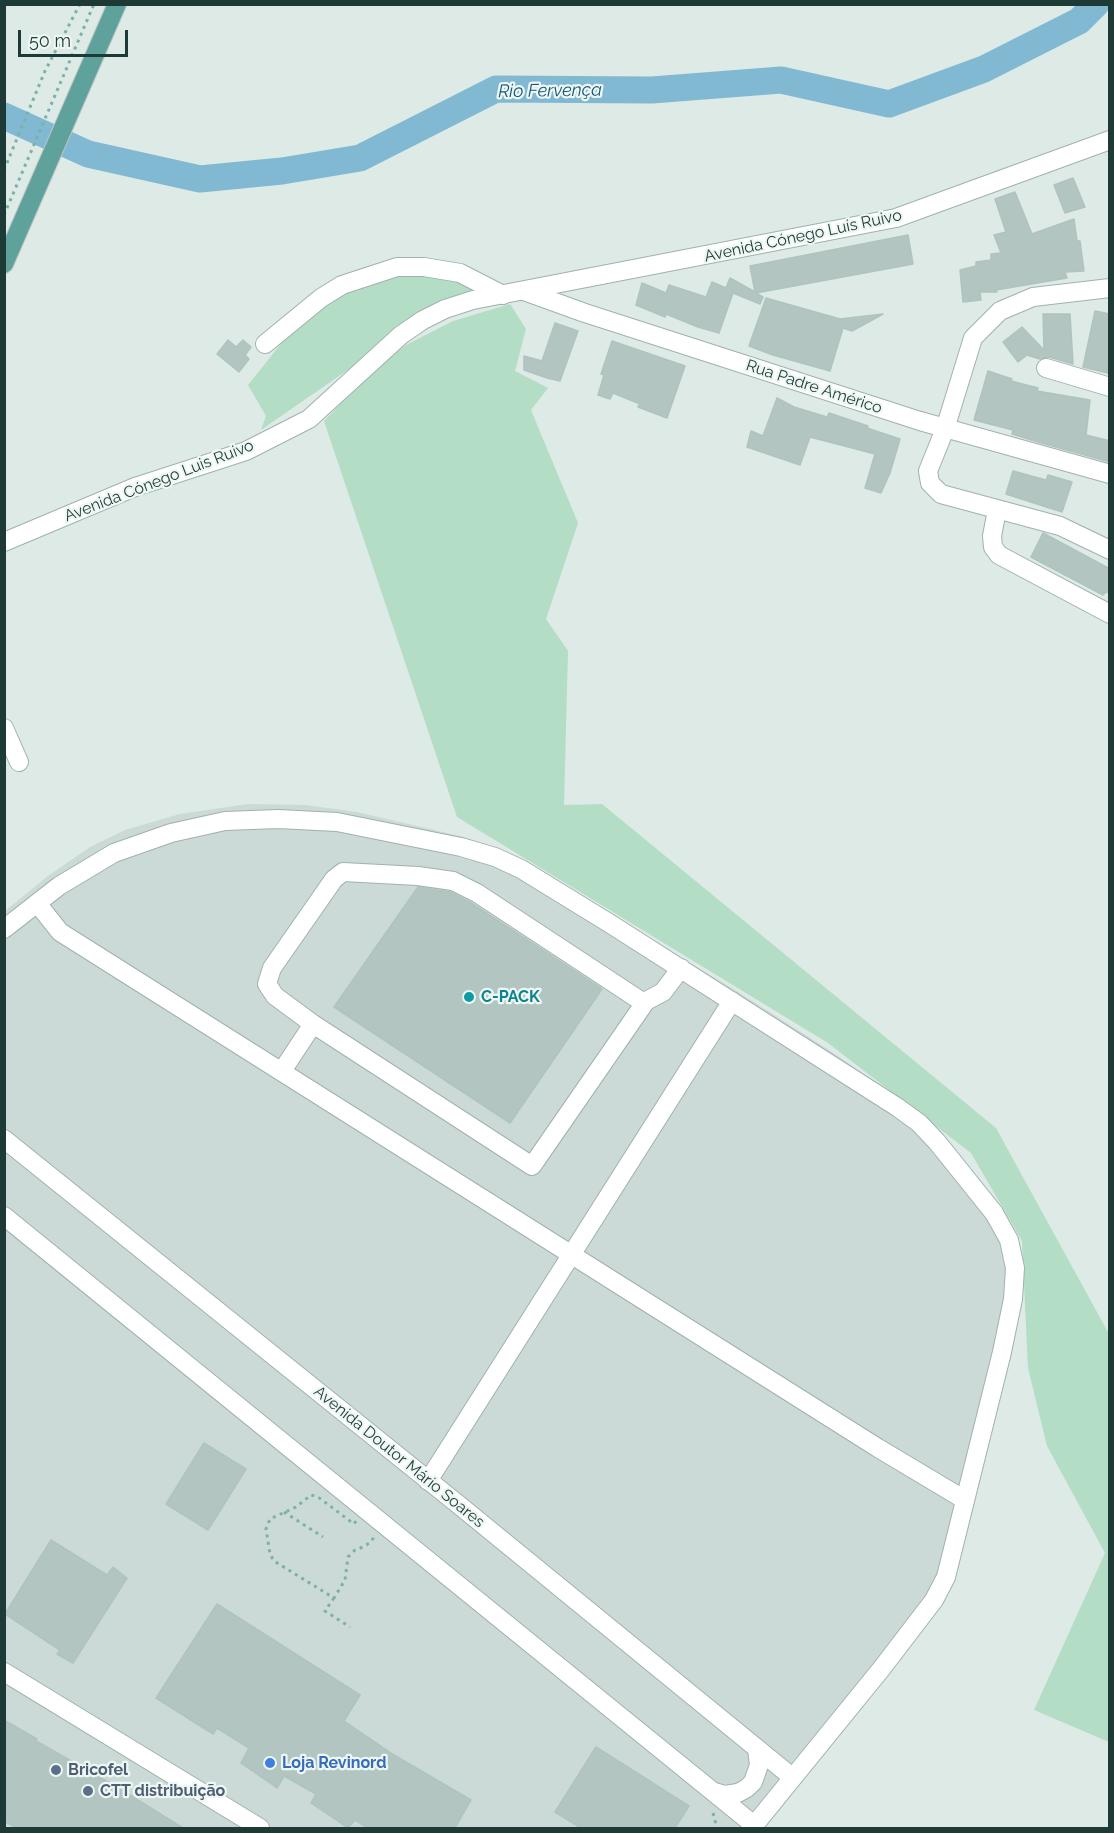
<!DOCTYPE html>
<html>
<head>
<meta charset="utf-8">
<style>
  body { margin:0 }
  #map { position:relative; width:1114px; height:1833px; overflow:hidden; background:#ddeae6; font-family:Raleway,sans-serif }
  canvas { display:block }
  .frame { position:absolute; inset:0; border:6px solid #1e3a37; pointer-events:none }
  .scale { position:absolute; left:18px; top:30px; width:110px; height:27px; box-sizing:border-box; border:3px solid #1e3a37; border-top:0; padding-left:8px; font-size:18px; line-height:21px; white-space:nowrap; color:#1e3a37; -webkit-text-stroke:4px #eef7f4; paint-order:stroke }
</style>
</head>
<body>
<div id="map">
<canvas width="1114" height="1833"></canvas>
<div class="frame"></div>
<div class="scale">50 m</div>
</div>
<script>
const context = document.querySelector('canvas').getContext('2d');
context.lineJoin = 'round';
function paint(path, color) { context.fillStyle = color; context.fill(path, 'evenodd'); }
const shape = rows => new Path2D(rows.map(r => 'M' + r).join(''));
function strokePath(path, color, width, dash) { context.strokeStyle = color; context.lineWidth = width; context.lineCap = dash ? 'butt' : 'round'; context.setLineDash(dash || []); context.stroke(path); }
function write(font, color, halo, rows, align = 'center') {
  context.font = font + ' Raleway,sans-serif'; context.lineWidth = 4.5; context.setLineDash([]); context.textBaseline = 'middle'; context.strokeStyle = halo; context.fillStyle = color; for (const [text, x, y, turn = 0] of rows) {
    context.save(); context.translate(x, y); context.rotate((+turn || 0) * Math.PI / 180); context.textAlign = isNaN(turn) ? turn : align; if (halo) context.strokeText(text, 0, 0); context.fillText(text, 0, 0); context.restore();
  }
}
paint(shape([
  [248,804,305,805,357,812,464,837,501,850,735,990,829,1050,908,1105,938,1132,1008,1217,1017,1245,952,1580,761,1828,5,1828,5,911,48,876,90,847,125,830,180,814]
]), '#cbdad6');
paint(shape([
  [396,271,482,286,397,325,349,369,261,430,266,416,248,385,303,316,331,294],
  [510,304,526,329,515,371,548,388,531,410,578,523,546,619,568,651,564,805,602,804,996,1128,1109,1334,1109,1742,1034,1710,1105,1553,1047,1446,1028,1368,1022,1241,971,1153,828,1043,457,817,324,421,379,364,406,345,453,321]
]), '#b4ddc6');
strokePath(shape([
  [4,116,88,154,200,179,282,171,360,158,496,89,652,90,781,80,889,104,984,69,1079,21,1096,4]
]), '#81b9d3', 27);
const building = shape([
  [1073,178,1085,207,1065,213,1054,185,1073,178],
  [1015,192,1032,234,1074,219,1077,241,1080,241,1084,271,1065,272,1067,278,996,290,997,292,980,292,981,300,963,302,960,270,976,266,976,262,991,260,991,254,1001,253,994,235,1006,232,995,199,1015,192],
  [908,235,913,264,756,293,763,297,760,304,733,293,719,333,698,327,666,314,665,317,636,305,642,283,666,293,669,285,706,297,712,282,726,288,730,278,755,292,750,266,908,235],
  [766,298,840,319,883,314,852,331,843,328,830,371,773,355,749,346,766,298],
  [1095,311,1110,314,1108,373,1083,367,1095,311],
  [1043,314,1070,314,1073,364,1049,357,1040,359,1027,355,1018,362,1003,342,1022,327,1044,350,1043,314],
  [555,323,578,331,560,381,547,378,524,370,524,356,542,361,555,323],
  [228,340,236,347,243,340,251,347,245,355,249,359,239,372,217,354,228,340],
  [612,341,685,366,667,418,638,407,640,404,613,393,610,399,598,395,604,375,601,374,612,341],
  [988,371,1012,379,1011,381,1038,388,1037,391,1090,400,1086,435,1110,441,1110,462,1038,442,1012,434,1013,430,974,420,988,371],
  [777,398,794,407,827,417,829,413,868,426,867,428,900,439,890,473,881,493,865,488,875,454,810,437,800,465,747,447,751,431,763,436,777,398],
  [1013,471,1046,480,1048,475,1072,482,1062,512,1006,494,1013,471],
  [1043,533,1110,569,1110,593,1106,592,1103,595,1031,557,1043,533],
  [418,887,450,892,471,903,602,989,510,1123,334,1007,418,887],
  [204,1443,246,1469,208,1530,166,1504,204,1443],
  [51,1540,107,1575,113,1567,127,1578,73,1663,57,1654,60,1650,5,1614,51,1540],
  [217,1604,360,1695,344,1721,394,1755,471,1800,455,1828,368,1828,355,1820,348,1828,311,1803,316,1794,284,1776,277,1788,241,1763,249,1748,217,1728,213,1734,156,1698,217,1604],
  [4,1720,37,1739,36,1741,112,1784,183,1828,17,1828,4,1821,4,1720],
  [596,1747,689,1806,675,1828,581,1828,555,1812,596,1747]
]);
paint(building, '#b2c5c0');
strokePath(building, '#afc4bf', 1.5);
const minor = shape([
  [1110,288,1033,297,1000,311,973,338,945,429,928,471,930,483,941,494,1060,526,1110,550],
  [524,291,585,313,920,421,1110,474],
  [265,344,321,298,342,285,397,267,424,267,460,273,503,295],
  [1046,368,1110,387],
  [997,510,992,536,993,547,999,555,1110,614],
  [4,542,135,487,246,451,309,419,401,335,423,320,445,309,473,300,896,218,1110,140],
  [4,728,19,762],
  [37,903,60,932,878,1448,965,1500],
  [4,929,59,886,114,853,171,833,225,821,278,819,337,822,461,847,495,857,521,869,609,923,897,1107,919,1123,937,1142,994,1213,1009,1240,1015,1268,1013,1299,1002,1352,946,1577,934,1600,882,1668,752,1828],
  [313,1024,275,996,267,984,272,968,334,879,343,872,418,876,453,881,477,893,644,1003],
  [282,1071,313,1024,532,1166,646,1001,663,992,681,968],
  [4,1139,459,1505,792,1777],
  [4,1216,754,1825],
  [428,1481,732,1001],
  [4,1672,260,1828],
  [715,1792,725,1795,738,1793,747,1788,753,1782,759,1765,757,1749]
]);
const major = shape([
  [4,264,117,4]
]);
strokePath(minor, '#a0b2ae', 20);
strokePath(major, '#bcc4c3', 20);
strokePath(shape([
  [4,170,45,71,80,4],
  [4,215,94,4],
  [284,1512,323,1537],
  [356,1521,354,1524,318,1497,311,1495,296,1507,270,1519,266,1529,270,1554,274,1561,334,1598,345,1580,348,1557,355,1550,363,1547,371,1542,375,1535],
  [334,1598,325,1611,350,1627],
  [713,1813,717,1828]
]), '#7cb0a8', 3, [3, 4.5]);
strokePath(minor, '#fff', 18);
strokePath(major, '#5fa29c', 18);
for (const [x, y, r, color] of [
  [469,997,6,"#0f9aa8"],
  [270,1763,6,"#3f7fe0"],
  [56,1770,6,"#5c6f8a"],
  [88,1791,6,"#5c6f8a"]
]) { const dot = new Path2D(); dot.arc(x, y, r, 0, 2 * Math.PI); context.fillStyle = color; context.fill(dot); strokePath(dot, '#eef7f4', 2); }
write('16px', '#1e3a37', '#eef7f4', [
  ["Avenida Cónego Luís Ruivo",803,236,-12],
  ["Rua Padre Américo",814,387,18],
  ["Avenida Cónego Luis Ruivo",159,481,-21],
  ["Avenida Doutor Mário Soares",399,1457,39]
]);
write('bold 16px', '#0d838f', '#eef7f4', [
  ["C-PACK",481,997]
], 'left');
write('bold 16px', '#366cbe', '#eef7f4', [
  ["Loja Revinord",282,1763]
], 'left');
write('bold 16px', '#4e5e75', '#eef7f4', [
  ["Bricofel",68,1770],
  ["CTT distribuição",100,1791]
], 'left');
write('italic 18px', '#165778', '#eef7f4', [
  ["Rio Fervença",550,91,-1]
]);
</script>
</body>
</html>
